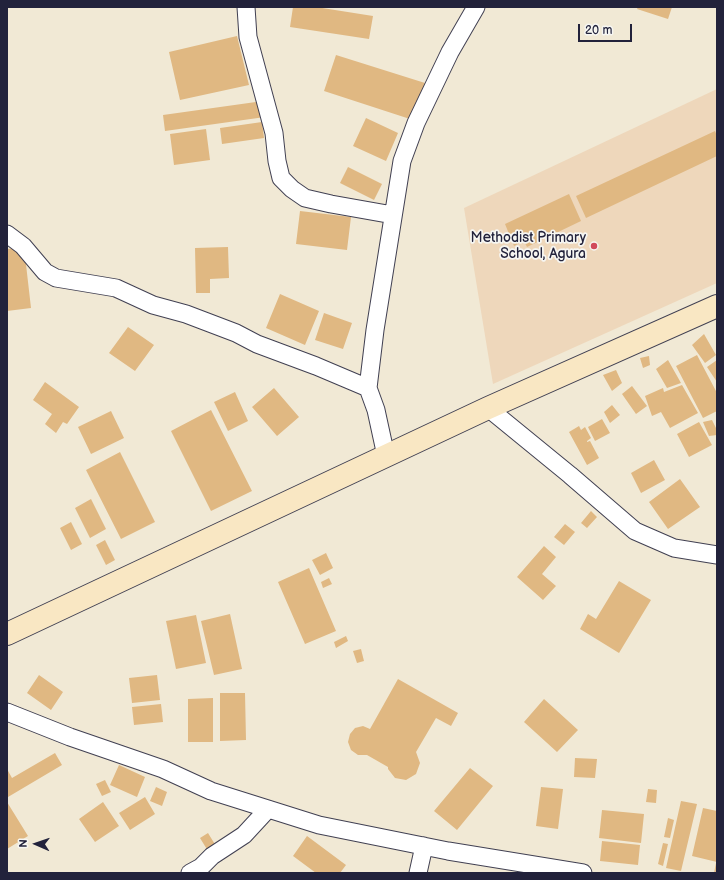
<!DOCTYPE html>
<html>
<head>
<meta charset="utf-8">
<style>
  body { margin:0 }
  #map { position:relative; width:724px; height:880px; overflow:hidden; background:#f1e9d5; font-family:"Balsamiq Sans",sans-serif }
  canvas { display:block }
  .frame { position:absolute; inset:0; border:8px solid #22223b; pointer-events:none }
  .north { position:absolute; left:16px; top:824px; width:40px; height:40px; -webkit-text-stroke:3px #f6f6f2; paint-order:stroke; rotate:272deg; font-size:11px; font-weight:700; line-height:16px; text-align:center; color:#22223b }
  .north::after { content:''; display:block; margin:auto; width:14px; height:18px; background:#22223b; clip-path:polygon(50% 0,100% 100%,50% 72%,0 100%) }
  .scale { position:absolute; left:578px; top:24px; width:54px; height:18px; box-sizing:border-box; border:2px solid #22223b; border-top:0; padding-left:5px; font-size:12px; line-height:14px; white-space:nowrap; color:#22223b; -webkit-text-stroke:3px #f6f6f2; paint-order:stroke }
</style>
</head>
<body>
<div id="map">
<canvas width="724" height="880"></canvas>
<div class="frame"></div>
<div class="north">N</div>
<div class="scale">20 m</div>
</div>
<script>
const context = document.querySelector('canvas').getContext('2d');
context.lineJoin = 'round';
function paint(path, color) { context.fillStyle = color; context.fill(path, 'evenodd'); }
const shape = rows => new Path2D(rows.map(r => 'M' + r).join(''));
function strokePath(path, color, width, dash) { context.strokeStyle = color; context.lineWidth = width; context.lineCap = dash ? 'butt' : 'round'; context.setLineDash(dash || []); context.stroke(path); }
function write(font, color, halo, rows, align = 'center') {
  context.font = font + ' "Balsamiq Sans",sans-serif'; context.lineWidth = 3.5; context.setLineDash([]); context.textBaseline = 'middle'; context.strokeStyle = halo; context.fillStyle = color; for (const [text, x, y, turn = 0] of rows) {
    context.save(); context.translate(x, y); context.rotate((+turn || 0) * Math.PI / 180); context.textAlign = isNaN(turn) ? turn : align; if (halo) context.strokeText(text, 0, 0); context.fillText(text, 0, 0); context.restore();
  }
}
paint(shape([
  [717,89,717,283,493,384,464,208]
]), '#eed7bb');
paint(shape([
  [293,7,316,7,373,16,369,39,290,27],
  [638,7,672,7,668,19,637,9],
  [237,36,249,85,180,100,169,52],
  [336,55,425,83,413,120,324,91],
  [263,101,265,117,165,131,163,115],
  [366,118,398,133,386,161,353,146],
  [262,122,264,138,222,144,220,128],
  [206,129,210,160,174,165,170,134],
  [715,131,717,136,717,156,586,218,576,196],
  [348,167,382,184,374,200,340,183],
  [569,194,581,221,527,247,524,241,514,246,505,224],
  [300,211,351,217,347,250,296,244],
  [24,247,31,308,7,311,7,249],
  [228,247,229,278,210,279,210,293,196,293,195,248],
  [280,294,319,311,305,345,266,328],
  [324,313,352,323,343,349,315,340],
  [128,327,154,345,135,371,109,353],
  [704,334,716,355,705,363,692,345],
  [697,355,717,393,717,411,703,418,676,366],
  [649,356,650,365,643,368,640,358],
  [668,360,681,383,667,388,656,369],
  [717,360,717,382,707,367],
  [616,370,622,383,612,391,603,375],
  [45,382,79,407,67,424,63,422,56,433,45,424,52,414,33,400],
  [682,385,698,413,670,428,661,412,652,416,645,396,663,388,664,392],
  [632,386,647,406,636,414,622,394],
  [274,388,299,417,277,436,252,407],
  [235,392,248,421,228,431,214,402],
  [612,405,620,415,610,423,604,412],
  [211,410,252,491,211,511,171,431],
  [111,411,124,438,91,454,78,427],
  [602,419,610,433,595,441,588,427],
  [712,420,717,430,717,435,709,436,703,422],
  [699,422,712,445,689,457,677,434],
  [579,426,581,430,585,427,591,438,587,441,587,442,590,441,599,458,587,465,569,432],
  [120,452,155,522,121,539,86,470],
  [654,460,665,480,641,493,631,473],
  [680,479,700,507,668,529,649,502],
  [91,499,106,529,90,538,75,508],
  [591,511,597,517,587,528,581,523],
  [71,522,82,544,71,550,60,528],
  [565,524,575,532,564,545,554,537],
  [105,540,115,560,106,565,96,545],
  [544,546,556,557,542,574,556,586,543,600,517,577],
  [326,553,333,568,320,575,312,560],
  [309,568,336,631,305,644,278,582],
  [329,578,332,584,323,588,321,582],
  [619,581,651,600,619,653,580,629,588,614,596,619],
  [230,614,242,669,214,675,201,621],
  [196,615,206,663,176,669,166,621],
  [346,636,348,641,336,648,334,642],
  [361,649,364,661,357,663,353,651],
  [39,675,63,692,51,710,27,693],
  [157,675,160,700,132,703,129,678],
  [398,679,458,713,451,726,436,718,416,752,420,763,416,774,406,780,395,778,388,769,388,767,367,755,358,755,351,750,348,742,350,734,355,728,363,726,370,729],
  [220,693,245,693,246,740,220,741],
  [213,698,213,742,188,742,188,699],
  [544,699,578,730,557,752,524,722],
  [161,704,163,722,134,725,132,707],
  [55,753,62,765,8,797,7,769,12,778],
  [575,758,597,759,595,778,574,777],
  [119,765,145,777,137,797,110,785],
  [470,768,493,786,457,830,434,811],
  [105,780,111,792,102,796,96,784],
  [156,787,167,792,162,806,150,801],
  [541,787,563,789,558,829,536,826],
  [648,789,657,790,656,803,646,802],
  [145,797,155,814,130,830,119,813],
  [681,801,697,804,681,871,666,868],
  [7,802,28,836,7,849],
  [103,802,119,826,95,842,79,819],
  [703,808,717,811,717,862,692,856],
  [602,810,644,814,641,843,599,838],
  [668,818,674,820,670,838,664,837],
  [208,833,216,846,208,851,200,838],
  [307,836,346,865,340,873,316,873,293,856],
  [602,841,640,845,638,865,600,861],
  [663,843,668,844,663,866,658,864],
  [716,863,717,873,714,873]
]), '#e0b882');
const street = shape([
  [246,7,248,37,274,133,277,161,281,178,292,189,305,198,331,204,393,215],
  [7,234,23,246,45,272,56,278,116,288,153,305,186,314,236,333,257,344,316,366,368,388],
  [488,408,570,475,635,531,674,548,717,555],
  [386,456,376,410,368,388,375,330,402,161,416,123,450,52,476,7],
  [7,712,70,737,163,769,211,791,319,825,448,851,583,873],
  [190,873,201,867,212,856,244,835,268,809],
  [418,873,424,846]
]);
const secondary = shape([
  [7,634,488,408,717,306]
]);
strokePath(street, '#414052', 19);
strokePath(secondary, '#414052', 24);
strokePath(street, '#fff', 17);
strokePath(secondary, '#f9e7c3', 22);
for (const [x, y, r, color] of [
  [594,246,4,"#d1495b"]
]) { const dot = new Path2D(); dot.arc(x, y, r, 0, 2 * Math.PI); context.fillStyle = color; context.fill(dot); strokePath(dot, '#f6f6f2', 1.5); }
write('14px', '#22223b', '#f6f6f2', [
  ["Methodist Primary",586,238],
  ["School, Agura",586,254]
], 'right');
</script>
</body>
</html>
